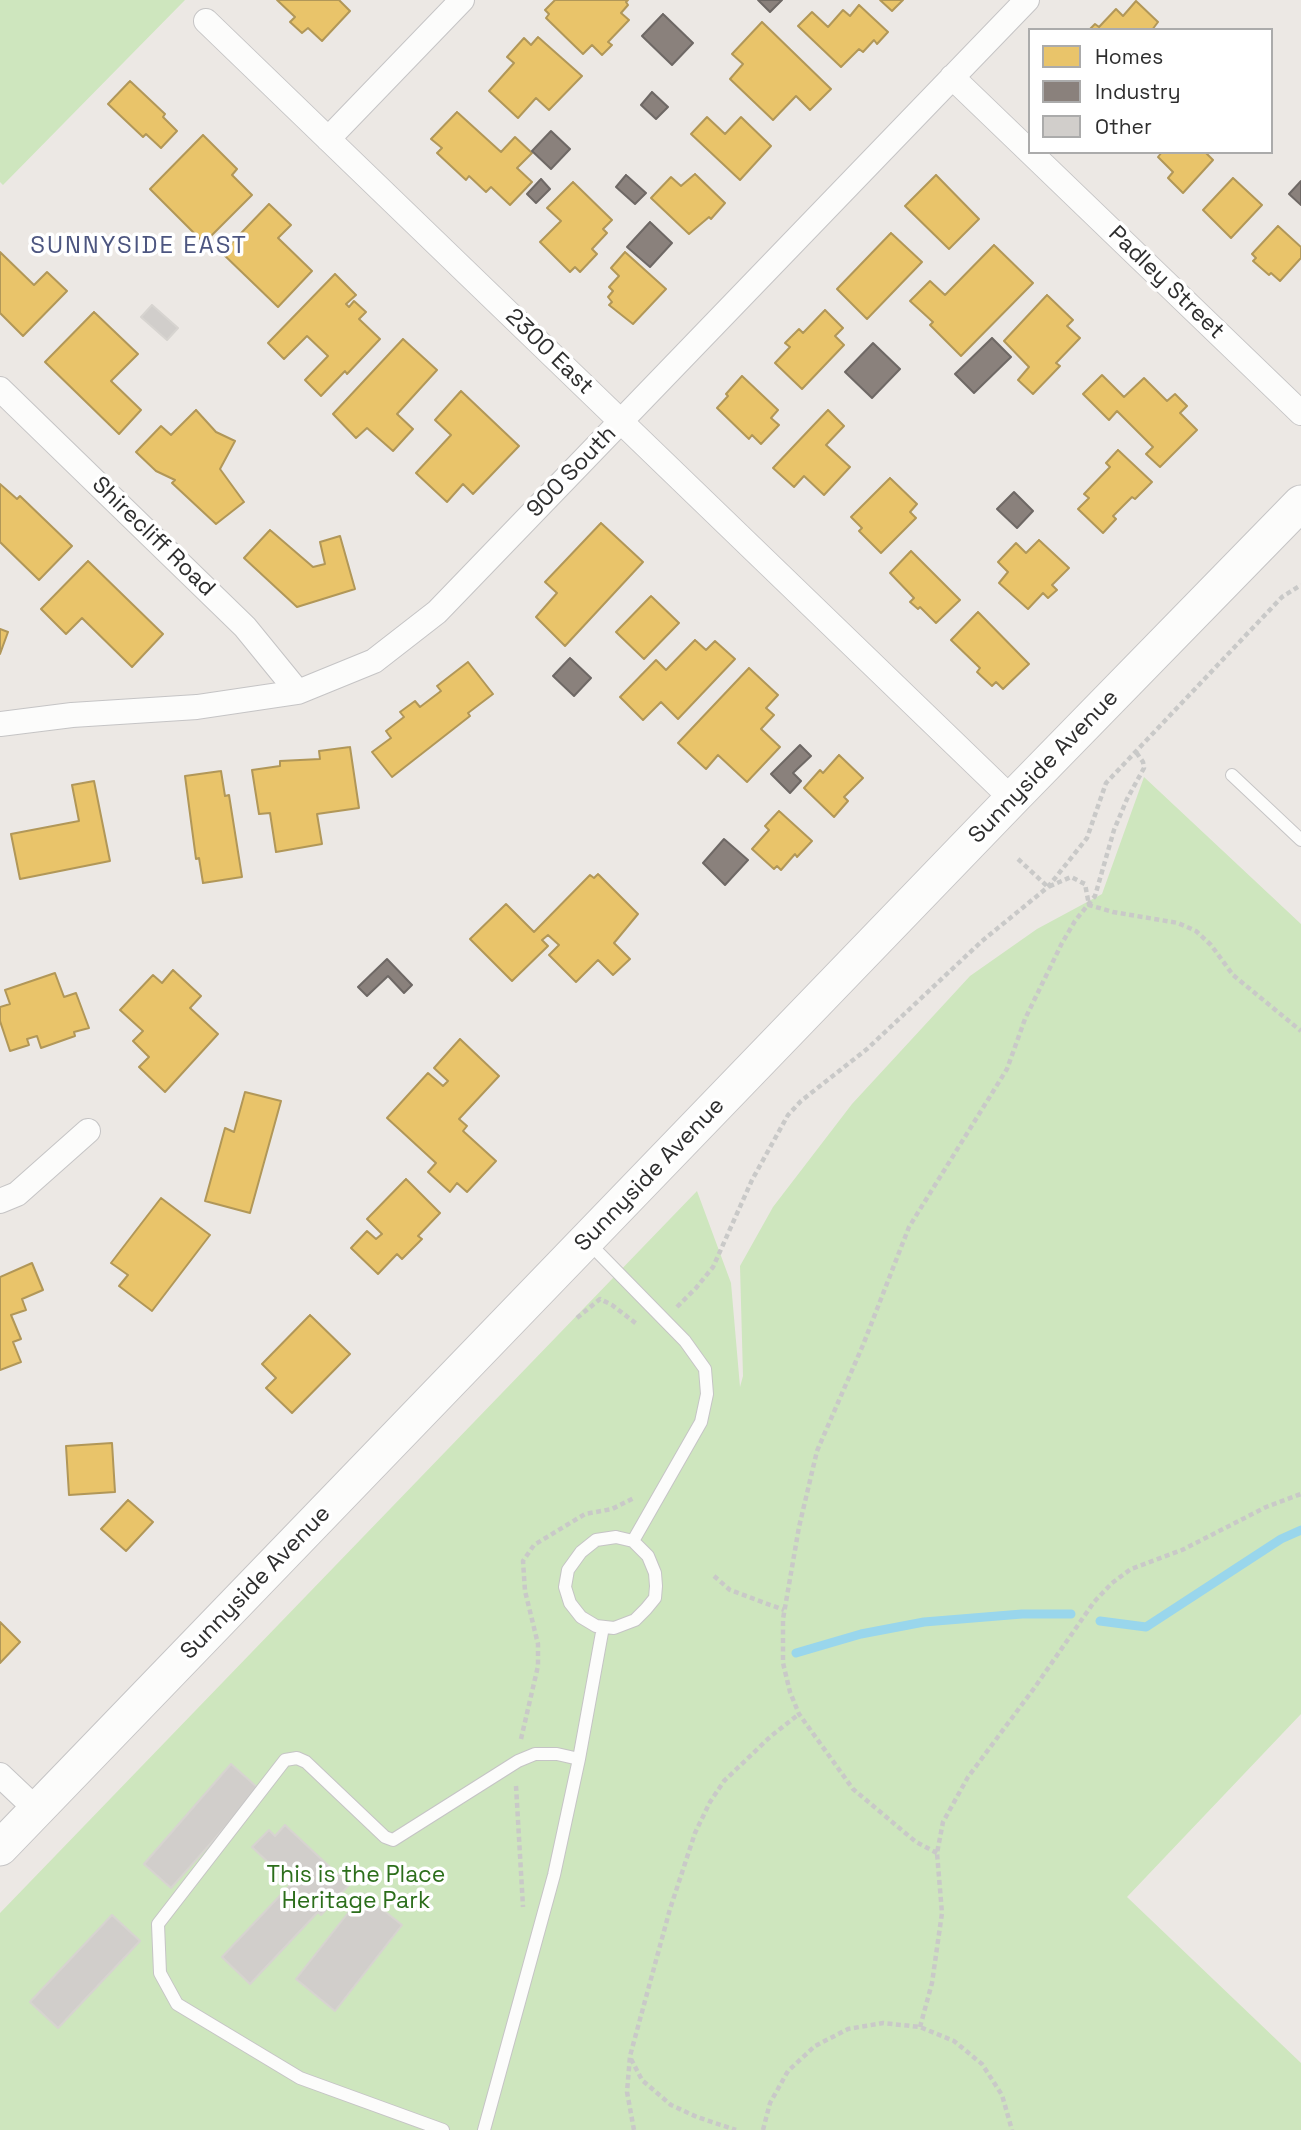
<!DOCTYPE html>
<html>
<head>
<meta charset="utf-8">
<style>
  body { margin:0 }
  #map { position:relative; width:1301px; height:2130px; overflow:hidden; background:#ece8e4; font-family:"Space Grotesk",sans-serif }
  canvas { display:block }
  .legend { position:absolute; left:1028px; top:28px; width:245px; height:126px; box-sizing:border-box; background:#fff; border:2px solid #ababab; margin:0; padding:9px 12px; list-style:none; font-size:21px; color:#2e2e2e }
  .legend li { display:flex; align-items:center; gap:14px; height:35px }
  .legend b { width:35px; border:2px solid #ababab }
</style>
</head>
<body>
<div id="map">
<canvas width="1301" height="2130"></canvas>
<ul class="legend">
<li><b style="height:19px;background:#e9c46a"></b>Homes</li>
<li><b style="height:19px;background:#8a817c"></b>Industry</li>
<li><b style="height:19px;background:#d1cecb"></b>Other</li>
</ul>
</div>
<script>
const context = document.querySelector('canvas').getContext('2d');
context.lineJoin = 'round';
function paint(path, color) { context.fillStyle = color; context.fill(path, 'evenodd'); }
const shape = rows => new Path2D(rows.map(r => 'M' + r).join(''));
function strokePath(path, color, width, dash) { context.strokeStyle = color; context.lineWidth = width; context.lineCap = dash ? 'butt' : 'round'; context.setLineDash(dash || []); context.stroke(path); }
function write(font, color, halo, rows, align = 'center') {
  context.font = font + ' "Space Grotesk",sans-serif'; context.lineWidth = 7; context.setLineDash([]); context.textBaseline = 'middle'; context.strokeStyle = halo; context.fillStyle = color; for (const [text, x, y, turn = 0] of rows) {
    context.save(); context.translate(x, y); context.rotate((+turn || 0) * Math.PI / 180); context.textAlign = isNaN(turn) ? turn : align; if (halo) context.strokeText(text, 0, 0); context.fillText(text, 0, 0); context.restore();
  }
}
paint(shape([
  [0,0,185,0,3,185,0,182],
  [1144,777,1301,924,1301,1714,1127,1897,1301,2063,1301,2130,0,2130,0,1913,697,1191,731,1283,740,1387,743,1376,740,1266,773,1207,852,1104,970,976,1037,929,1102,894]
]), '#cee6be');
const homes = shape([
  [277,0,339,0,350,11,322,41,308,28,302,33,290,22,295,17,277,0],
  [555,0,628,0,626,2,628,5,621,13,629,20,608,42,612,45,602,55,592,45,583,54,546,18,549,14,545,10,555,0],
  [880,0,903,0,892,11,880,0],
  [1136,1,1158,22,1152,30,1089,30,1095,24,1099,27,1116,9,1123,16,1136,1],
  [859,5,888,32,877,44,874,40,863,52,859,49,841,67,798,26,812,12,828,27,843,10,850,16,859,5],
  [762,22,831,89,810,110,796,96,773,120,730,79,743,64,732,54,762,22],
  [538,37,582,76,549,110,536,98,518,118,489,91,514,63,507,57,524,38,531,45,538,37],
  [130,81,165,114,163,117,177,131,161,148,146,134,143,137,108,104,130,81],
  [457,112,501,152,515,137,532,153,517,168,532,182,510,205,491,187,486,192,469,176,466,180,437,153,442,148,431,139,457,112],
  [707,117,725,134,741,117,771,146,740,180,691,134,707,117],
  [203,135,237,169,232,175,252,195,204,243,150,189,203,135],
  [1162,152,1205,152,1213,160,1183,193,1168,178,1173,172,1158,157,1162,152],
  [695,174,725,203,711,219,709,217,689,234,651,198,671,177,681,186,695,174],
  [936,175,979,219,949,249,905,206,936,175],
  [1233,178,1262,205,1231,238,1203,210,1233,178],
  [573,182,612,220,603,229,607,233,592,249,597,254,580,272,575,267,570,272,540,242,561,221,547,208,573,182],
  [269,204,291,225,278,238,312,271,278,307,222,253,269,204],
  [1278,226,1301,247,1301,258,1280,281,1271,273,1269,275,1253,261,1256,258,1252,254,1278,226],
  [891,233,922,262,867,319,837,289,891,233],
  [994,245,1033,283,961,356,930,325,933,322,910,301,930,281,945,295,994,245],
  [0,252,34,285,47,272,67,291,23,336,0,313,0,252],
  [625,252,666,289,633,324,609,305,612,302,608,297,613,291,609,287,619,276,611,268,625,252],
  [335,274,356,295,346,304,349,307,354,301,366,312,359,319,380,339,347,374,345,371,321,396,305,380,328,356,307,336,284,359,268,343,335,274],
  [1047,295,1073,320,1067,326,1080,338,1056,363,1060,366,1033,394,1018,380,1029,367,1004,341,1047,295],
  [825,310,843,328,835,336,844,345,802,389,775,363,790,347,785,343,799,329,803,333,825,310],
  [94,312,138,354,111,381,141,410,119,434,45,362,94,312],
  [403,339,437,370,397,414,413,429,393,451,367,428,356,438,333,414,403,339],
  [1102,375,1124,397,1144,378,1167,401,1175,394,1187,406,1180,413,1197,430,1160,467,1146,454,1153,447,1117,411,1109,420,1083,394,1102,375],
  [742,376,778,410,771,418,779,425,761,444,752,435,749,439,717,408,728,396,726,394,742,376],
  [461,391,519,446,473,494,463,484,447,502,416,473,451,435,435,420,461,391],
  [196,410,216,432,235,441,220,469,244,502,216,524,172,483,175,480,156,471,136,452,161,426,171,435,196,410],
  [828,410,844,426,826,445,850,467,824,495,804,476,794,487,773,468,828,410],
  [1118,450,1152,482,1135,499,1132,497,1113,516,1116,519,1103,533,1078,509,1089,498,1084,494,1110,467,1106,463,1118,450],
  [890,478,917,504,910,512,916,518,881,553,859,531,862,528,851,517,890,478],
  [0,484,17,499,20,496,72,546,39,580,0,542,0,484],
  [601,523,643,562,565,646,536,617,557,593,545,582,601,523],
  [270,530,313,567,325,564,320,542,340,536,355,589,297,607,244,558,270,530],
  [1039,540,1069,568,1052,585,1057,590,1048,598,1043,593,1028,609,999,583,1008,572,998,562,1016,543,1026,553,1039,540],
  [911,551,960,600,936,623,920,607,918,609,910,602,914,598,890,573,911,551],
  [88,561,163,634,132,667,82,618,66,634,41,609,88,561],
  [651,596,679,623,644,659,616,632,651,596],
  [978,612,1029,664,1003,689,996,682,992,686,977,672,980,668,951,640,978,612],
  [0,629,8,632,0,654,0,629],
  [695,640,706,650,715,641,735,659,678,719,661,702,643,720,620,697,656,660,666,670,695,640],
  [468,662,493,694,468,713,470,716,392,777,372,752,391,738,386,731,404,717,400,712,415,701,420,707,441,691,437,686,468,662],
  [749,668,778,695,766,708,774,715,761,729,780,747,747,782,718,755,706,769,678,743,749,668],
  [350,747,359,808,317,814,322,844,276,852,270,813,259,814,252,770,280,766,280,761,320,759,319,751,350,747],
  [839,755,863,778,844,797,848,801,834,817,804,788,820,770,823,773,839,755],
  [221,771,225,796,229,795,242,877,203,883,199,858,196,859,185,776,221,771],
  [94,781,110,861,20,879,11,834,79,821,72,785,94,781],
  [779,811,812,841,797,857,795,854,781,870,777,866,774,869,752,849,769,830,765,826,779,811],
  [598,874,638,914,614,943,630,959,613,975,598,960,576,982,549,955,559,945,548,935,542,940,548,946,512,981,470,939,506,904,534,932,590,875,594,878,598,874],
  [173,970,201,996,190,1008,218,1034,165,1092,139,1067,149,1057,133,1041,143,1031,120,1010,153,975,162,983,173,970],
  [55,973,64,997,76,993,89,1028,74,1032,75,1036,41,1048,37,1036,27,1039,29,1045,10,1051,0,1021,0,1007,10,1004,5,990,55,973],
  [460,1039,499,1076,459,1119,467,1126,463,1131,496,1161,467,1192,457,1183,450,1192,428,1172,436,1163,387,1118,428,1073,443,1086,448,1081,434,1068,460,1039],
  [245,1092,281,1101,250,1213,205,1201,225,1128,234,1132,245,1092],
  [406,1179,440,1213,418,1236,422,1239,402,1259,397,1254,378,1274,351,1248,367,1231,376,1239,382,1234,367,1219,406,1179],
  [161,1198,210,1235,152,1311,119,1286,128,1275,111,1263,161,1198],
  [32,1263,43,1290,22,1299,26,1310,11,1315,21,1339,13,1342,21,1362,0,1370,0,1277,32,1263],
  [310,1315,350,1354,292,1413,266,1388,276,1378,262,1364,310,1315],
  [112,1443,115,1492,69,1495,66,1446,112,1443],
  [128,1500,153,1522,126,1551,101,1529,128,1500],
  [0,1622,20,1642,0,1663,0,1622]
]);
paint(homes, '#e9c46a');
strokePath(homes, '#b19758', 2);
const industry = shape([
  [758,0,782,0,770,12,758,0],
  [663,14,693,43,672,65,642,36,663,14],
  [652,92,668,107,656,119,641,105,652,92],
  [551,131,570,149,551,169,532,151,551,131],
  [626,175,646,193,635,204,616,187,626,175],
  [541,179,550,189,536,203,527,194,541,179],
  [1301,181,1301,205,1289,194,1301,181],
  [650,222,672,243,650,267,627,247,650,222],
  [992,338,1011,357,974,393,955,374,992,338],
  [873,343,900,369,872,398,845,372,873,343],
  [1014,492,1033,511,1017,528,997,509,1014,492],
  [570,658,591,678,574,696,553,676,570,658],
  [800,745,811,756,793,773,801,781,790,793,771,774,800,745],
  [724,839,748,860,725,885,703,863,724,839],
  [387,959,412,985,404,993,388,976,367,996,358,987,387,959]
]);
paint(industry, '#8a817c');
strokePath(industry, '#6e6865', 2);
strokePath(shape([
  [1100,1621,1146,1627,1281,1539,1301,1530],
  [796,1653,861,1634,924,1622,1022,1614,1071,1614]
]), '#99d6ec', 9);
const building = shape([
  [152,305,178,328,167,340,141,317,152,305],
  [231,1764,259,1789,171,1888,144,1864,231,1764],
  [285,1825,349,1885,321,1915,318,1912,250,1984,222,1957,291,1884,252,1847,269,1830,275,1836,285,1825],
  [363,1894,402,1925,335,2011,296,1979,363,1894],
  [112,1915,140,1941,58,2028,30,2002,112,1915]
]);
paint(building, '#d1cecb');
strokePath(building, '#d7d4d0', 2);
const service = shape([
  [1232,775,1301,840],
  [587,1241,685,1341,705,1369,707,1394,701,1422,633,1541],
  [616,1537,633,1541,648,1556,655,1573,656,1586,655,1598,646,1609,635,1620,614,1628,596,1626,581,1617,570,1603,565,1587,568,1570,581,1552,596,1540,616,1537],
  [443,2130,300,2078,177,2004,160,1973,158,1924,285,1760,297,1758,306,1762,385,1837,393,1840,518,1761,535,1754,557,1754,579,1759],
  [484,2130,554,1875,579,1759,603,1627]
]);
const minor = shape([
  [206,21,1012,799],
  [952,77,1030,152],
  [328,139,462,0],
  [1030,152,1301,413],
  [0,389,245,627,298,692],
  [0,724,72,715,197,707,298,692,374,661,437,612,1027,0],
  [0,1201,17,1194,88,1131],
  [0,1775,37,1810]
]);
const secondary = shape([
  [0,1848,1012,799,1301,503]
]);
strokePath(service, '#c5c4c5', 14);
strokePath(minor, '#c5c4c5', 26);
strokePath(secondary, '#c5c4c5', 37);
strokePath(shape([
  [1018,859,1048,887,1071,877,1085,884,1089,905,1113,912,1178,923,1196,931,1211,945,1233,975,1301,1031],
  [677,1307,696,1288,713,1267,752,1180,788,1115,801,1101,867,1049,982,941,1048,887,1087,838,1106,783,1282,597,1301,585],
  [577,1318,600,1299,612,1305,638,1325],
  [714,1576,730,1590,784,1610],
  [521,1739,538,1666,538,1644,525,1591,523,1561,534,1545,585,1514,612,1509,634,1498],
  [516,1786,523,1907],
  [937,1853,916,1842,853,1789,799,1714,790,1692,783,1663,783,1619,799,1527,817,1451,863,1345,909,1227,1007,1069,1025,1019,1062,943,1075,921,1095,896,1114,830,1127,799,1144,768,1143,762,1136,752],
  [920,2027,932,1983,942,1913,937,1853,943,1822,968,1777,1035,1687,1094,1602,1112,1583,1131,1569,1182,1550,1266,1507,1301,1494],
  [631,2059,642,2080,671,2105,697,2117,736,2130],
  [634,2130,627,2092,630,2056,670,1909,695,1833,710,1802,724,1781,771,1736,799,1714],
  [763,2130,770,2103,788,2071,815,2046,848,2029,883,2023,920,2027,954,2041,982,2064,1002,2095,1012,2130]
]), '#c9c9c8', 4.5, [5, 3.5]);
strokePath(service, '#fcfcfb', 12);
strokePath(minor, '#fcfcfb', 24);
strokePath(secondary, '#fcfcfb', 35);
write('23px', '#2e2e2e', '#fff', [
  ["Padley Street",1166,283,44],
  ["2300 East",549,352,44],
  ["900 South",572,472,-46],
  ["Shirecliff Road",153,537,44],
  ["Sunnyside Avenue",1044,767,-46],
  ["Sunnyside Avenue",650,1175,-46],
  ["Sunnyside Avenue",256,1583,-46]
]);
write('23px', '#2c6e1b', '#fff', [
  ["This is the Place",356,1876],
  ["Heritage Park",356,1902]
]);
context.letterSpacing = '2px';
write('24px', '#4d5680', '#fff', [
  ["SUNNYSIDE EAST",139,246]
]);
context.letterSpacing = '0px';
</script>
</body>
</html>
